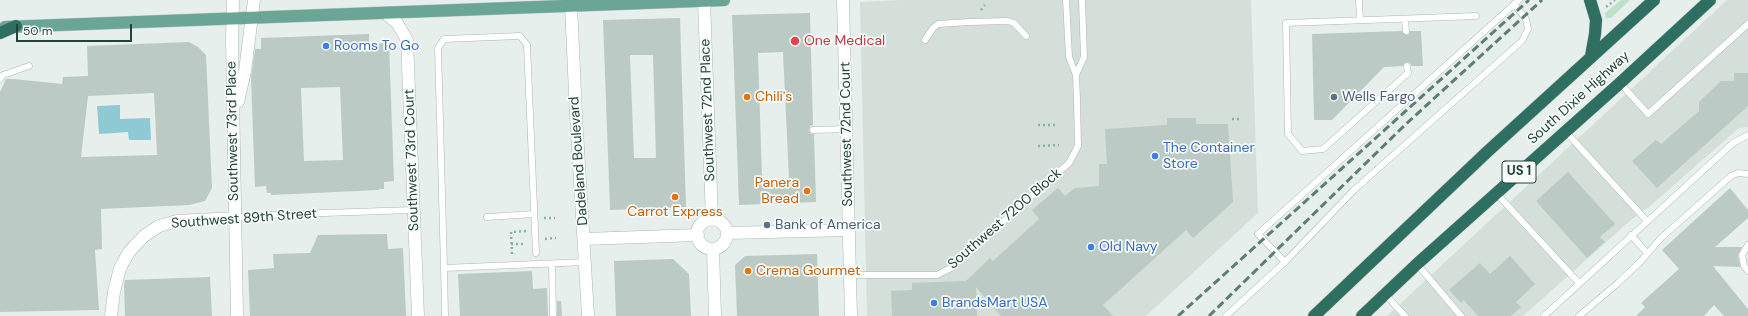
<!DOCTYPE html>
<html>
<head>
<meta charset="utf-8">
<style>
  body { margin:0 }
  #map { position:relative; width:1748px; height:316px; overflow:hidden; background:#e6efeb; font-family:"DM Sans",sans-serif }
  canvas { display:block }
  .scale { position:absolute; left:16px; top:24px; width:116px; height:18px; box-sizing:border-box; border:2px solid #24423a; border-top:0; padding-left:5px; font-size:12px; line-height:14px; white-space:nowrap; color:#24423a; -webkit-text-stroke:3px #f7fbf9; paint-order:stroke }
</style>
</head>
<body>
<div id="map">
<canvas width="1748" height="316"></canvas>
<div class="scale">50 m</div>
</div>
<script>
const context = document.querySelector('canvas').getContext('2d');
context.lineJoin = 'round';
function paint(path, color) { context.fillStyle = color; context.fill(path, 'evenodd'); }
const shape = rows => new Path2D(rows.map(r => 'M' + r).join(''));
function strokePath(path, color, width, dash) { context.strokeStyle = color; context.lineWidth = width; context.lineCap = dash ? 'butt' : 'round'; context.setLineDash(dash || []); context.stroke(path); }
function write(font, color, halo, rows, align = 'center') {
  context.font = font + ' "DM Sans",sans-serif'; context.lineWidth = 3.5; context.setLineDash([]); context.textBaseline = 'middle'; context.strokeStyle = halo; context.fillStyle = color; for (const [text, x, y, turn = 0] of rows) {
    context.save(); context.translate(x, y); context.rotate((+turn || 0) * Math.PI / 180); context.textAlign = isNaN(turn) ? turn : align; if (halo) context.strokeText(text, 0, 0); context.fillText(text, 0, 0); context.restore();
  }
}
paint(shape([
  [900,0,1251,0,1258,213,1146,316,867,316,860,2],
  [1727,0,1748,0,1748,127,1739,128,1650,206,1631,220,1523,316,1387,316]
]), '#d4dfda');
paint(shape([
  [1621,0,1630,0,1611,18,1606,18,1605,13]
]), '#bfe0c8');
paint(shape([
  [120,105,120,119,150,118,151,140,129,140,128,132,99,134,97,106]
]), '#8ec9d4');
paint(shape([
  [810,13,813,125,810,126,809,131,811,134,814,134,816,202,739,205,732,15],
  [783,52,789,179,762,179,758,53],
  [680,18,686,207,610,210,603,20],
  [630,55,653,55,656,158,634,158],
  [1402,31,1406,35,1409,34,1410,31,1421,31,1423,66,1412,66,1410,63,1407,62,1404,63,1403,66,1384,67,1332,120,1314,120,1312,34],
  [369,34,369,44,389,43,394,181,384,182,384,189,379,189,379,190,271,195,271,193,267,193,266,186,255,187,251,78,255,49,261,49,261,38],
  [340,87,343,160,304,161,301,88],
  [189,42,198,47,206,55,212,188,205,201,189,205,101,209,102,249,95,250,99,310,0,312,0,92,6,79,14,79,62,84,63,77,88,76,87,46],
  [154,93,157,155,81,157,88,96],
  [1734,73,1748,73,1748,106,1657,188,1632,161,1656,140,1661,144,1699,111,1699,102,1721,81,1734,81],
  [1167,118,1196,118,1196,124,1228,124,1233,202,1193,238,1186,230,1103,305,1113,316,1001,316,976,287,977,316,892,316,891,291,912,290,912,283,966,281,990,258,993,261,1039,219,1032,210,1058,188,1065,196,1075,188,1099,186,1099,164,1107,164,1105,129,1167,125],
  [1568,172,1615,224,1600,237,1605,242,1587,258,1536,201],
  [1730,188,1748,210,1748,218,1715,247,1742,247,1738,255,1740,267,1713,266,1748,309,1748,316,1724,316,1714,305,1704,316,1636,316,1645,307,1641,303,1679,269,1662,250],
  [387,234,388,249,403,248,406,316,250,316,248,270,274,268,273,254,310,253,318,235],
  [817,254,819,316,737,316,735,265,745,256],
  [1510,256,1535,284,1516,302,1521,307,1511,316,1478,316,1464,300,1461,303,1449,290,1480,263,1490,274],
  [673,259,689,274,691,316,616,316,614,261],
  [532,271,533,289,547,288,548,316,460,316,458,274],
  [210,277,212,316,125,316,124,285,125,280],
  [557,301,561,301,562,316,557,316]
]), '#bbcac4');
const lane = shape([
  [1359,0,1360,20],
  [1405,19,1406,31],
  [925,40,933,28,938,24,969,22,1008,21,1014,23,1026,36],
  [1407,66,1408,73,1323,149,1302,151,1288,134,1286,23,1476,16],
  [1076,75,1084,57,1082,0],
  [0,79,3,75,29,66],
  [1620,83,1648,114,1748,24],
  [813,130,846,129],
  [1565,131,1647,221],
  [1496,193,1579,283],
  [487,217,534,214],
  [235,218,265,215,413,210],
  [1631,235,1647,253],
  [1748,245,1742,255,1744,266,1748,271],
  [1285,262,1258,234,1519,0],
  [552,264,553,316],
  [1417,264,1461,316],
  [444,268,438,48,444,39,520,36,527,45,536,253],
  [850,275,937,275,951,268,1069,163,1078,146,1077,100,1076,75,1069,57,1066,0],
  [1385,294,1405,316],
  [445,316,444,268,585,262],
  [1226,316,1285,262,1354,190,1522,41,1528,29,1526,19,1514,4],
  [1544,316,1733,143,1748,135],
  [1579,316,1618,283,1641,261,1661,238,1731,176,1738,173,1748,174]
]);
const street = shape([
  [233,0,232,41,237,316],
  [843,0,851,316],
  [704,1,712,220],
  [385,13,397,23,407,40,418,316],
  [238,102,245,71,254,0],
  '697 234a15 15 0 1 1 30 0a15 15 0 1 1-30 0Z',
  [727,233,849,230],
  [584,239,698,235],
  [713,249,715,316],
  [111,316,114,292,120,268,129,252,144,236,159,226,177,221,235,218]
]);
const secondary = shape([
  [572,0,571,5,576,115,588,316]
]);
const primary = shape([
  [5,27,724,0]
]);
const highway = shape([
  [1590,0,1596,20,1595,34,1591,56],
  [0,33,16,26],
  [1314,316,1487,152,1654,0],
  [1362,316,1417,264,1620,83,1710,0]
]);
strokePath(lane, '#a8b8b2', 7);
strokePath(street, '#a8b8b2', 13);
strokePath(secondary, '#a4bbb3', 13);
strokePath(primary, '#c2cac8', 13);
strokePath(highway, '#c2cac8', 13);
strokePath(shape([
  [1606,7,1615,0],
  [981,10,985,5],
  [1232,119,1241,119],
  [1038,125,1058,125],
  [1038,146,1059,145],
  [544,218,555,218],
  [545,239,556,238],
  [511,244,525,244],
  [512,254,511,232,526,231]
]), '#86b3a5', 2.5, [2, 3]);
strokePath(lane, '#fff', 6);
strokePath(street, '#fff', 12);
strokePath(secondary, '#fff', 12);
strokePath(primary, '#6aa596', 12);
strokePath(highway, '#2f6f62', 12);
strokePath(shape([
  [1178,316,1529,0],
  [1209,316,1406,124,1542,0]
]), '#5f7d75', 3, [8, 4]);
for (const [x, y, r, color] of [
  [795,41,5,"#e0444e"],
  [326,46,4,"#3f7fe0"],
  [747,97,4,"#e8710a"],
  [1334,97,4,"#5c6f8a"],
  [1155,156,4,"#3f7fe0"],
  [807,191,4,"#e8710a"],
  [675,197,4,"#e8710a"],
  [767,225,4,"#5c6f8a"],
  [1091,247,4,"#3f7fe0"],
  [748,271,4,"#e8710a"],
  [934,303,4,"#3f7fe0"]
]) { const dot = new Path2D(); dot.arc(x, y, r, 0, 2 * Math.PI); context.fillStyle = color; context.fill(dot); strokePath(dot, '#f7fbf9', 1.5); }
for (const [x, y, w] of [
  [1519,172,34]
]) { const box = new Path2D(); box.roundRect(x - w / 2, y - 11, w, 22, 3); context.fillStyle = '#f7fbf9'; context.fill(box); strokePath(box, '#24423a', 1); }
write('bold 13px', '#24423a', null, [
  ["US 1",1519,172]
]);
write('14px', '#be3a42', '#f7fbf9', [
  ["One Medical",804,41]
], 'left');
write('14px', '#366cbe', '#f7fbf9', [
  ["Rooms To Go",334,46],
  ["The Container",1163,148],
  ["Store",1163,164],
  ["Old Navy",1099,247],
  ["BrandsMart USA",942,303]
], 'left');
write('14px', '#c56008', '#f7fbf9', [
  ["Chili's",755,97],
  ["Panera",799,183,"right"],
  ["Bread",799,199,"right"],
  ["Carrot Express",675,212,"center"],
  ["Crema Gourmet",756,271]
], 'left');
write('14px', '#4e5e75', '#f7fbf9', [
  ["Wells Fargo",1342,97],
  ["Bank of America",775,225]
], 'left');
write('14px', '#24423a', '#f7fbf9', [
  ["South Dixie Highway",1579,98,-42],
  ["Southwest 72nd Place",708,110,-92],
  ["Southwest 73rd Place",233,131,-91],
  ["Southwest 72nd Court",847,134,-91],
  ["Southwest 73rd Court",412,160,-92],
  ["Dadeland Boulevard",579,161,-94],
  ["Southwest 89th Street",244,219,-4],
  ["Southwest 7200 Block",1005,219,-41]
]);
</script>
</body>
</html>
